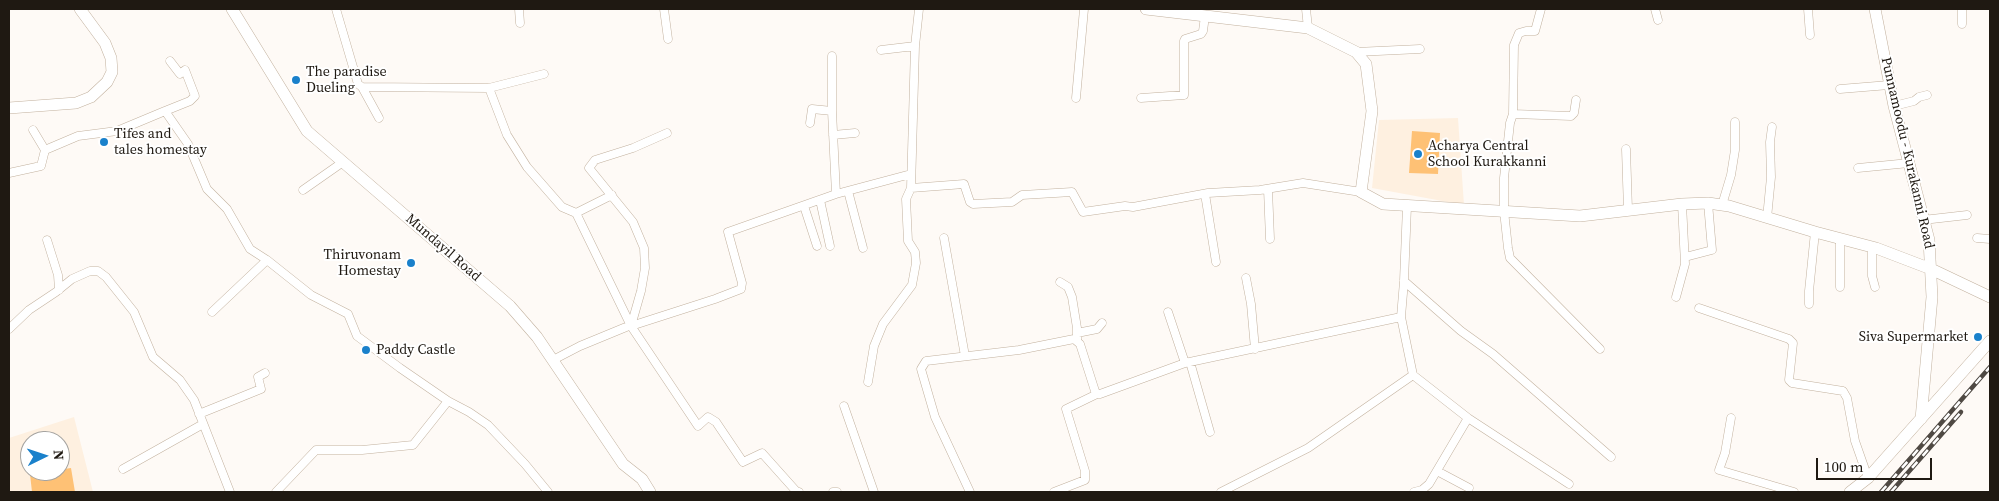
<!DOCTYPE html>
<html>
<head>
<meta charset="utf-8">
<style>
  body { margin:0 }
  #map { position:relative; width:1999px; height:501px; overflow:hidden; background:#fefaf6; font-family:"Source Serif 4",serif }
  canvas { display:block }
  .frame { position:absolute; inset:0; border:10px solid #1f1912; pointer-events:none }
  .north { position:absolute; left:20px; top:431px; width:50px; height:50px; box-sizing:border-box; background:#fff; border:1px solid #a5a3a0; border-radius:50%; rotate:86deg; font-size:14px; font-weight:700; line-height:20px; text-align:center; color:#1f1912 }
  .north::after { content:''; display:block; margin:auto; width:18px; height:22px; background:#1a81cb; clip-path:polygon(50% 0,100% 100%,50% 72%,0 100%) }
  .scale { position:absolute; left:1816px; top:458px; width:116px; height:22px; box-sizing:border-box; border:2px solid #1f1912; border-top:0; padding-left:6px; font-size:15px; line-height:18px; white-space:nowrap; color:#1f1912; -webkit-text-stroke:4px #fff; paint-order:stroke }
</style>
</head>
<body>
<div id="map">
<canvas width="1999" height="501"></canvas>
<div class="frame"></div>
<div class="north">N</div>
<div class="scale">100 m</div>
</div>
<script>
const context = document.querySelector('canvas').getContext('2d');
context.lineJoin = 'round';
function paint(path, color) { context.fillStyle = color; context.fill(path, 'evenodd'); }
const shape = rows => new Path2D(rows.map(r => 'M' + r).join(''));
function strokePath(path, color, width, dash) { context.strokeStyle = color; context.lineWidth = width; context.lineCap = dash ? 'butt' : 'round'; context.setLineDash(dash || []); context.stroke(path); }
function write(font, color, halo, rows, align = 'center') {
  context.font = font + ' "Source Serif 4",serif'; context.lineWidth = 4; context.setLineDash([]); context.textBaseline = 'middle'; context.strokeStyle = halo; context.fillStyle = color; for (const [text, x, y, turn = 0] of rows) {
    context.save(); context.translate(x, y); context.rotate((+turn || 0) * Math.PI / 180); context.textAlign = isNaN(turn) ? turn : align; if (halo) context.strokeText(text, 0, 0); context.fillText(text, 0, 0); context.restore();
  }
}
paint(shape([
  [1458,118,1464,205,1372,188,1379,120],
  [74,417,93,492,9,492,9,438],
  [30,441,60,441,60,471,30,471]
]), '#fef0e0');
paint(shape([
  [1412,131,1440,133,1438,174,1409,173],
  [71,468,75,492,32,492,30,474]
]), '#fec175');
const minor = shape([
  [336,9,358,84,362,87,489,88,507,135,527,167,562,207,576,213,631,326,698,426,708,417,716,422,743,462,762,453,796,491,799,492],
  [519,9,520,23],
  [664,9,668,39],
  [1306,9,1308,28],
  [1541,9,1535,31,1526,31,1519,33,1514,45,1513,114,1510,123,1504,178,1504,211,1508,248,1510,258,1600,349],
  [1655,9,1658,20],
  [1808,9,1810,35],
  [1962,9,1962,24],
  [881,50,915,46],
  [1356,52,1420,49],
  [832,56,832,111,836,194],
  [362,87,379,118],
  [489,88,544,74],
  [1840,89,1889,85],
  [1076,98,1084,9],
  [1141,98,1184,95,1184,41,1185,39,1201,34,1203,31,1205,16],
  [1894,106,1914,101,1919,97,1927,95],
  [165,111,190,101,195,96,185,70,180,74,170,61],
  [1513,114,1571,116,1574,113,1576,100],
  [810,123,812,109,832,111],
  [33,130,45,150],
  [833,135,855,133],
  [1626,149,1628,210],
  [1858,168,1909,163],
  [9,173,41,166,45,150,78,136,117,131,165,111,188,144,207,189,227,209,250,249,267,260],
  [911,188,964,184,970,202,973,204,1012,202,1022,195,1072,192,1083,212,1125,206,1133,207,1208,193,1260,190,1303,183,1361,192],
  [1268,189,1270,239],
  [303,190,343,162],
  [848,191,863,248],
  [1205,194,1216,262],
  [820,200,830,246],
  [1722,205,1731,175,1735,150,1735,122],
  [804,206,817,246],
  [1407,206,1404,281,1401,317,1413,375,1468,418,1429,484,1422,490,1414,492],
  [576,213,612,195],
  [1767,218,1771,177,1770,142,1772,127],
  [1923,220,1967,215],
  [944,238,965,356],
  [1840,238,1840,287],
  [1977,238,1990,239],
  [47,240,58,275,59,290],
  [1872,247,1872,276,1875,287],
  [1689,256,1712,250,1708,203],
  [1246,278,1251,304,1255,349],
  [1404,281,1461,331,1493,354,1611,457],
  [1060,282,1068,287,1072,297,1077,328,1077,341],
  [1676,297,1685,264,1682,204],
  [1809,304,1809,291,1815,232],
  [1699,308,1789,339,1793,343,1789,380,1792,383,1843,391,1847,398,1855,441,1868,478],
  [212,312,267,260,311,295,348,314,357,336,400,368,448,401,469,412,488,425,525,464,548,492],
  [1168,312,1185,363],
  [631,326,715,299,741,289,742,283,728,232,836,194,911,174],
  [631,326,641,291,645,268,644,248,633,222,589,168,595,160,633,148,667,133],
  [9,329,29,310,56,292,72,279,90,271,98,271,106,277,134,312,153,357,180,380,194,400,230,492],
  [1077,333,1097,329,1102,323],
  [553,360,580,346,631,325],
  [1190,362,1210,432],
  [868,382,874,346,883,324,912,285,916,263,915,252,908,241,906,199,911,188,915,46,919,9],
  [844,406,874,492],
  [199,414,261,389,258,377,265,373],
  [1468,418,1569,484],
  [1731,418,1725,453,1719,470,1794,492],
  [123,469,203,424],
  [1437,471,1469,488],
  [276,492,316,450,362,450,413,445,448,401],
  [833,492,837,492],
  [970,492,935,417,921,369,926,361,1019,350,1074,339,1080,344,1095,391,1097,394,1100,394,1185,363,1401,317],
  [1054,492,1085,480,1085,471,1066,409,1097,394],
  [1221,492,1308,448,1413,375]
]);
const secondary = shape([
  [232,9,307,131,510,306,537,337,623,464,642,479,650,492],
  [1146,9,1308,28,1356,52,1366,64,1372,111,1361,192,1383,204,1580,216,1682,204,1708,203,1729,206,1815,232,1876,248,1931,269,1990,297],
  [1875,9,1894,106,1929,240,1932,297,1921,419],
  [9,108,76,103,91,97,107,82,112,72,111,58,105,43,80,9],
  [1850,492,1868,478,1990,341]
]);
strokePath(minor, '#c2b19e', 9);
strokePath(secondary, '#c2b19e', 12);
strokePath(minor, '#fff', 8);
strokePath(secondary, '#fff', 11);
const rail = shape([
  [1881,492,1990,367],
  [1891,492,1961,412]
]);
strokePath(rail, '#4f4943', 4.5);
strokePath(rail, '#fff', 2.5, [8]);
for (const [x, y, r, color] of [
  [296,80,5,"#1a81cb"],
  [104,142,5,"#1a81cb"],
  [1418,154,5,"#1a81cb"],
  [411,263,5,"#1a81cb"],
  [1978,337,5,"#1a81cb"],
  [366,350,5,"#1a81cb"]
]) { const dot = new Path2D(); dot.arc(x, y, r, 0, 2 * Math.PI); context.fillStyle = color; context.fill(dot); strokePath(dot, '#fff', 2); }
write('14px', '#1f1912', '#fff', [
  ["The paradise",306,72],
  ["Dueling",306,88],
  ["Tifes and",114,134],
  ["tales homestay",114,150],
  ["Acharya Central",1428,146],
  ["School Kurakkanni",1428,162],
  ["Thiruvonam",401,255,"right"],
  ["Homestay",401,271,"right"],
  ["Siva Supermarket",1968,337,"right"],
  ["Paddy Castle",376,350]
], 'left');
write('14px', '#1f1912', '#fff', [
  ["Punnamoodu - Kurakanni Road",1907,153,77],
  ["Mundayil Road",443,248,41]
]);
</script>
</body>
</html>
